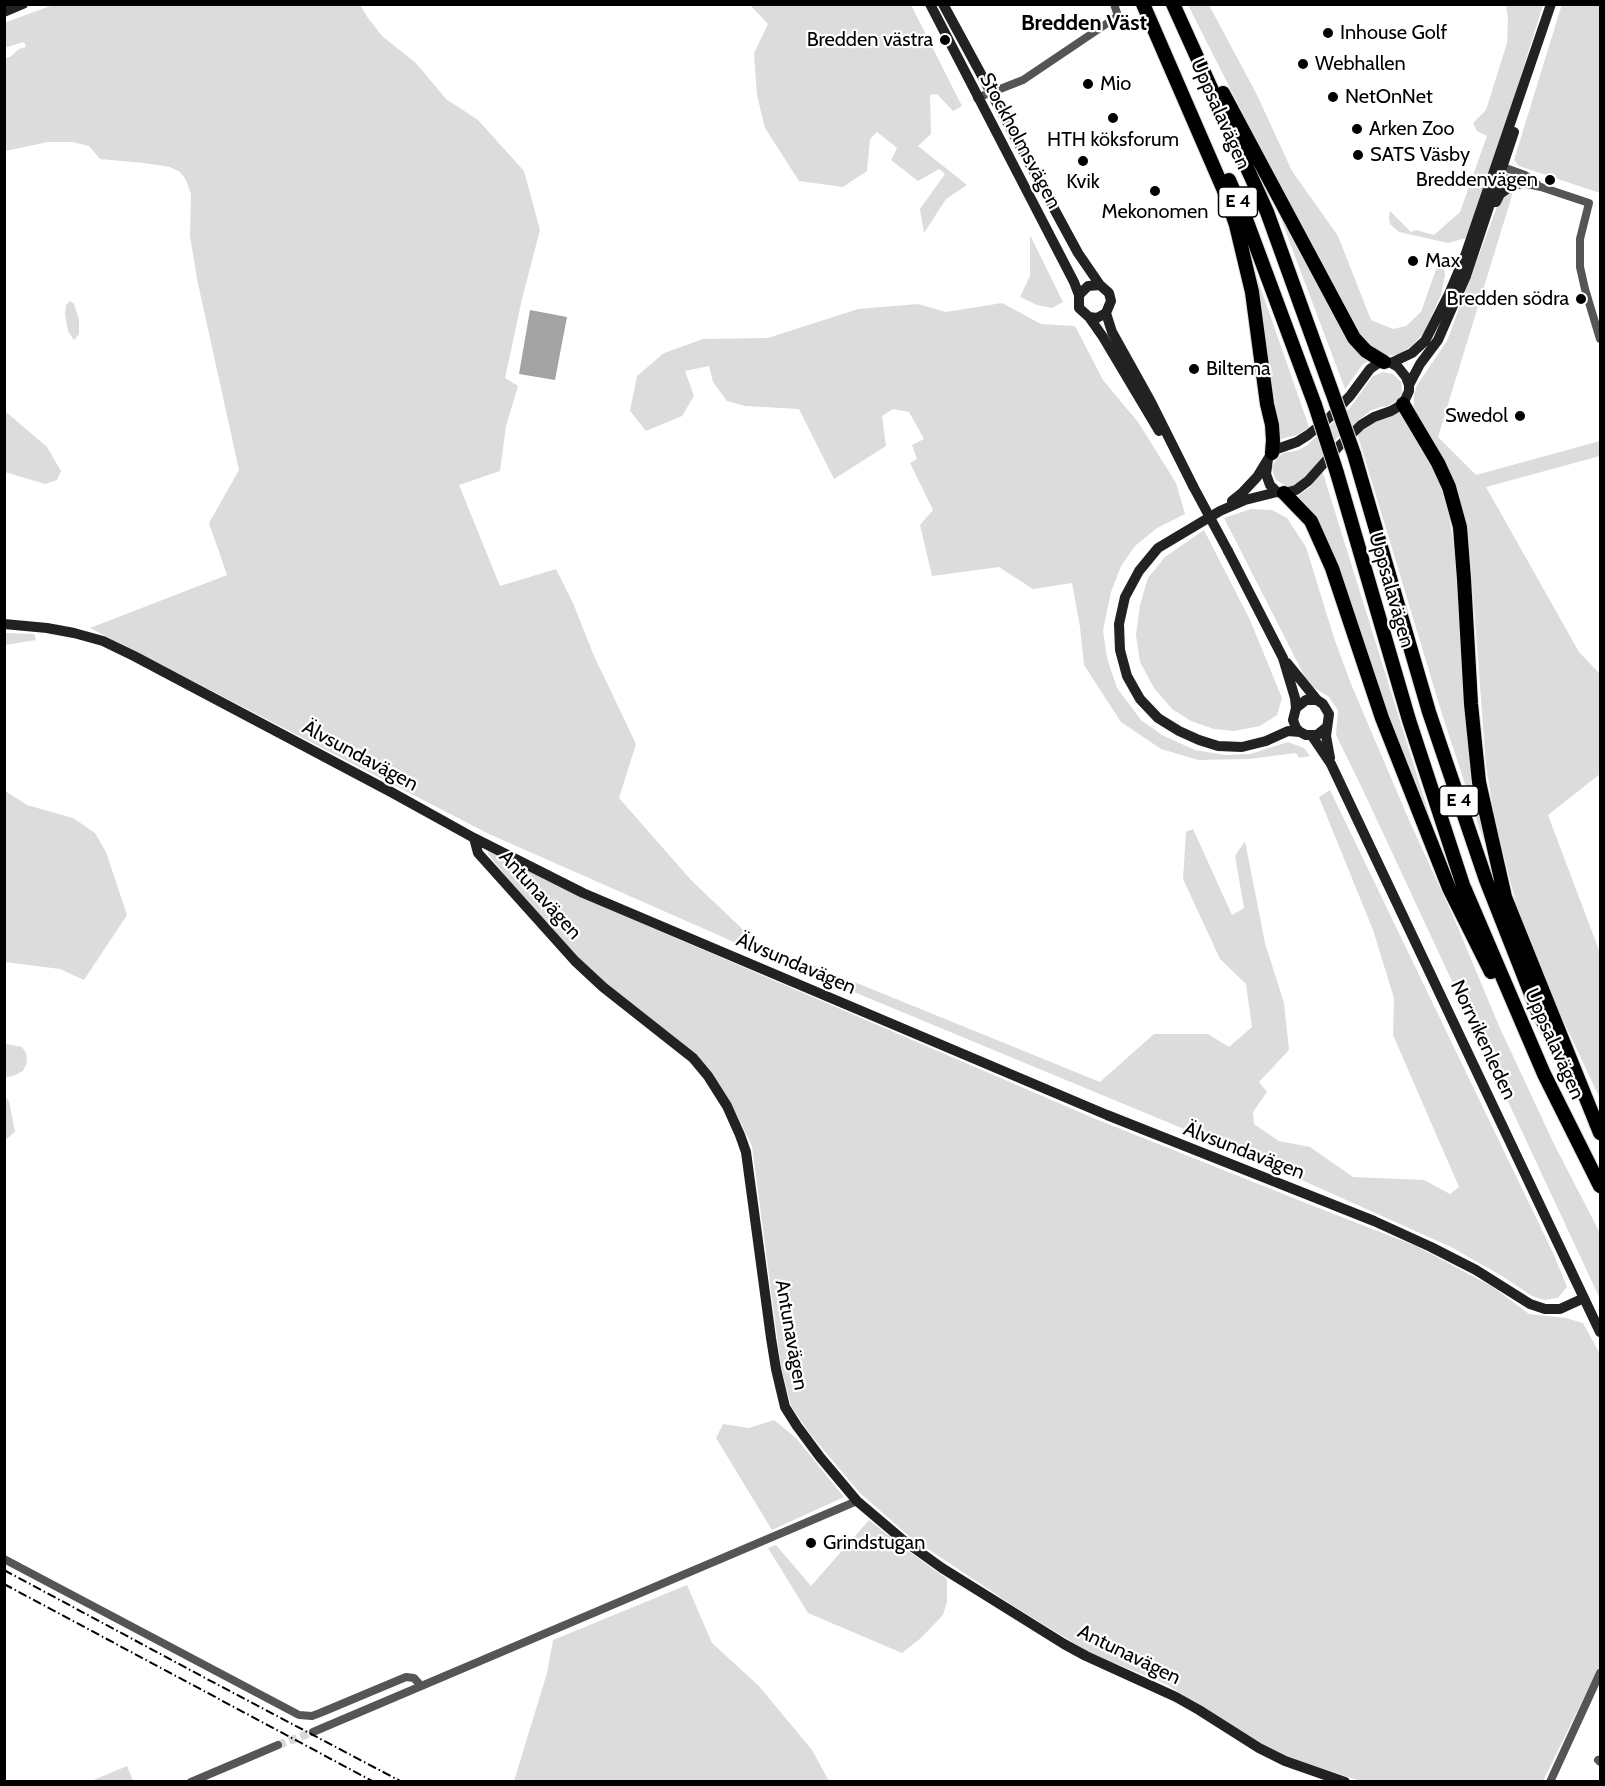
<!DOCTYPE html>
<html>
<head>
<meta charset="utf-8">
<style>
  body { margin:0 }
  #map { position:relative; width:1605px; height:1786px; overflow:hidden; background:#fff; font-family:Cabin,sans-serif }
  canvas { display:block }
  .frame { position:absolute; inset:0; border:6px solid #000; pointer-events:none }
</style>
</head>
<body>
<div id="map">
<canvas width="1605" height="1786"></canvas>
<div class="frame"></div>
</div>
<script>
const context = document.querySelector('canvas').getContext('2d');
context.lineJoin = 'round';
function paint(path, color) { context.fillStyle = color; context.fill(path, 'evenodd'); }
const shape = rows => new Path2D(rows.map(r => 'M' + r).join(''));
function strokePath(path, color, width, dash) { context.strokeStyle = color; context.lineWidth = width; context.lineCap = dash ? 'butt' : 'round'; context.setLineDash(dash || []); context.stroke(path); }
function write(font, color, halo, rows, align = 'center') {
  context.font = font + ' Cabin,sans-serif'; context.lineWidth = 4.5; context.setLineDash([]); context.textBaseline = 'middle'; context.strokeStyle = halo; context.fillStyle = color; for (const [text, x, y, turn = 0] of rows) {
    context.save(); context.translate(x, y); context.rotate((+turn || 0) * Math.PI / 180); context.textAlign = isNaN(turn) ? turn : align; if (halo) context.strokeText(text, 0, 0); context.fillText(text, 0, 0); context.restore();
  }
}
paint(shape([
  [1562,4,1600,5,1600,193,1519,166,1514,160],
  [53,5,360,5,368,18,382,36,416,63,446,99,478,120,524,171,540,230,522,299,505,378,518,386,506,426,500,471,459,485,500,586,556,569,573,603,594,656,636,744,619,798,691,880,756,942,1100,1082,1154,1034,1208,1034,1229,1047,1252,1027,1246,984,1220,959,1183,879,1186,832,1193,829,1232,915,1244,908,1235,856,1245,841,1265,943,1284,1003,1289,1050,1259,1082,1267,1092,1253,1112,1254,1124,1279,1141,1310,1147,1353,1177,1424,1180,1450,1194,1459,1187,1393,1035,1394,998,1373,930,1319,797,1330,790,1554,1255,1567,1287,1558,1298,1544,1300,1532,1296,1502,1276,1451,1247,1237,1151,743,946,489,834,90,628,227,575,209,523,239,470,197,279,190,236,191,194,186,180,180,172,170,167,144,163,100,159,89,146,72,142,48,142,5,151,5,58,10,57,19,49,26,47,24,42,7,47,5,46,4,23],
  [750,5,911,5,962,106,953,111,937,94,930,95,931,134,918,146,967,185,946,199,924,233,920,209,945,174,939,169,918,181,891,160,897,148,877,132,870,139,867,171,843,187,799,181,765,128,757,95,754,53,768,24],
  [1188,5,1209,5,1257,95,1292,171,1338,236,1371,320,1393,329,1406,326,1421,312,1440,258,1443,264,1445,275,1441,295,1424,332,1412,346,1397,355,1382,356,1367,347,1355,329,1293,213],
  [1506,5,1543,5,1479,211,1466,238,1448,243,1399,232,1390,224,1389,217,1390,211,1411,232,1416,230,1434,235,1460,212,1487,136,1477,131,1473,123,1486,110,1507,43,1508,19],
  [1514,189,1438,437,1476,475,1600,441,1600,456,1486,487,1579,652,1600,674,1600,774,1548,815,1600,953,1600,1099,1550,992,1518,911,1495,821,1486,766,1470,553,1456,492,1416,415,1414,406,1414,395,1417,385,1447,341,1498,204,1505,194],
  [1273,198,1348,341,1356,351,1370,360,1363,364,1345,389],
  [1030,235,1063,302,1052,308,1037,305,1020,297,1030,276],
  [1253,266,1309,427,1300,434,1281,439],
  [70,301,74,304,79,319,79,334,74,340,68,331,65,314,66,305],
  [1002,303,1041,324,1075,326,1103,380,1138,422,1176,483,1185,514,1157,528,1135,546,1121,566,1111,592,1103,630,1107,658,1117,688,1141,720,1162,735,1195,750,1225,755,1250,754,1288,742,1304,748,1310,756,1299,758,1296,753,1249,759,1198,760,1161,749,1121,722,1084,665,1080,627,1072,583,1033,589,999,567,932,576,920,525,933,510,910,463,917,459,912,445,924,439,909,412,893,409,882,416,886,446,834,479,799,409,745,406,727,401,713,382,709,366,685,371,694,396,682,416,646,431,630,411,637,376,664,353,703,339,768,338,858,309,918,304,946,312],
  [1383,372,1393,374,1401,382,1402,392,1398,400,1388,406,1380,407,1370,411,1338,437,1305,479,1299,484,1290,487,1286,486,1276,480,1273,473,1272,467,1278,457,1283,453,1296,451,1306,446,1349,409,1373,376],
  [5,411,47,447,61,471,57,480,45,484,5,472],
  [1400,412,1431,465,1441,487,1449,516,1455,552,1469,758,1485,845,1442,714,1357,433,1366,426],
  [1322,470,1443,859,1388,720,1337,564,1295,498,1310,487],
  [1251,509,1272,510,1287,518,1306,547,1334,638,1351,684,1409,820,1453,916,1499,1026,1554,1144,1600,1233,1600,1299,1362,788,1336,735,1338,710,1328,696,1309,685,1224,518],
  [1204,530,1250,620,1282,698,1277,715,1260,726,1234,731,1214,729,1191,721,1172,709,1154,688,1140,662,1136,635,1140,605,1148,578,1165,557],
  [5,633,34,634,36,640,5,645],
  [5,791,27,805,73,818,95,833,106,852,127,915,84,980,60,969,5,962],
  [489,849,578,896,1098,1120,1311,1205,1416,1246,1493,1287,1529,1314,1566,1318,1583,1323,1600,1354,1600,1667,1598,1669,1543,1781,1360,1781,1287,1757,1263,1745,1166,1684,1092,1654,1015,1607,910,1537,860,1493,810,1434,791,1406,781,1367,752,1146,732,1105,707,1067,607,985,579,958,506,877,488,854],
  [6,1044,22,1047,26,1053,27,1062,23,1071,13,1076,5,1077,4,1045],
  [6,1098,9,1101,15,1132,5,1140,5,1099],
  [774,1420,796,1438,844,1497,772,1530,716,1438,723,1424,749,1428],
  [869,1520,900,1545,947,1579,947,1602,943,1615,921,1638,902,1653,808,1613,768,1548,776,1545,811,1586],
  [687,1585,712,1643,758,1685,812,1750,829,1781,514,1781,547,1673,553,1640],
  [127,1766,133,1781,91,1781]
]), '#dcdcdc');
paint(shape([
  [530,310,567,317,555,380,519,374]
]), '#a3a3a3');
strokePath(shape([
  [278,1745,313,1732]
]), '#d9d9d9', 8, [8, 4]);
const highway = shape([
  [1143,4,1225,193,1236,225,1252,292,1267,404,1272,425,1273,440,1272,453],
  [1173,4,1267,212,1332,392],
  [1223,93,1354,338,1366,351,1384,362],
  [1229,180,1247,222,1315,405],
  [1403,404,1438,463,1449,487,1460,527,1464,579,1471,704,1479,782,1505,897,1600,1133],
  [1354,454,1429,712,1486,880,1538,1012,1562,1058],
  [1337,473,1409,720,1463,885,1544,1074,1600,1186],
  [1284,493,1311,521,1332,568,1382,718,1449,888,1491,972]
]);
strokePath(highway, '#dbdbdb', 16);
strokePath(shape([
  [977,98,1023,80,1118,16,1114,4],
  [1500,166,1525,175,1537,184],
  [1496,175,1522,183,1541,187,1589,203,1580,239,1580,267,1585,289,1600,339],
  [4,1559,299,1715,312,1716,320,1713,406,1677,414,1678,421,1686],
  [313,1732,857,1501],
  [1598,1760,1600,1762],
  [191,1782,278,1745],
  [1550,1782,1600,1673]
]), '#555', 8);
strokePath(shape([
  [930,4,1074,282,1079,295],
  [943,4,1078,253,1100,285,1109,293,1111,301,1106,313,1097,318,1089,317,1079,308,1079,295,1088,286,1100,285],
  [4,12,23,4],
  [1496,202,1500,194,1511,186,1522,183],
  [1106,313,1112,332,1151,402,1193,486],
  [1089,317,1103,337,1159,431],
  [1391,363,1412,353,1425,341,1449,294,1465,256,1551,4],
  [1409,385,1420,364,1438,340,1466,276,1514,132],
  [1277,492,1245,500,1220,511,1158,548,1139,571,1125,597,1119,624,1120,650,1127,676,1140,699,1158,718,1179,731,1199,740,1218,746,1242,747,1266,741,1288,731,1300,732,1306,735,1317,735,1327,727],
  [1232,501,1242,493,1257,477,1268,459,1272,453,1277,449,1297,442,1308,435,1330,417,1350,396,1370,369,1377,364,1384,362,1391,363,1398,367,1406,377,1409,385,1409,391,1403,404,1391,411,1374,417,1361,425,1340,445,1308,481,1296,490,1284,493,1277,492,1270,485,1266,474,1268,459],
  [1228,551,1283,658,1295,698,1296,708],
  [4,624,47,628,74,633,103,641,134,656,391,792,474,838,583,893,1107,1115,1374,1221,1431,1247,1476,1270,1530,1304,1545,1309,1560,1309,1584,1298],
  [1287,663,1317,700],
  [1300,732,1296,728,1293,720,1296,708,1306,700,1317,700,1323,704,1329,714,1326,736,1330,758],
  [1312,736,1331,764,1600,1332],
  [474,838,478,853,575,961,603,987,693,1058,708,1076,727,1106,740,1135,746,1152,771,1338,776,1369,785,1407,797,1426,820,1457,857,1501,903,1540,942,1568,1064,1644,1086,1656,1176,1697,1199,1710,1259,1748,1285,1761,1345,1782]
]), '#222', 10);
strokePath(highway, '#000', 14);
strokePath(shape([
  [4,1570,207,1679,402,1782],
  [4,1584,374,1782]
]), '#000', 2, [9, 3, 1.5, 3]);
const highwayBridge = shape([
  [1332,392,1354,454],
  [1315,405,1337,473]
]);
strokePath(highwayBridge, '#dbdbdb', 16, []);
strokePath(shape([
  [1193,486,1228,551]
]), '#222', 10);
strokePath(highwayBridge, '#000', 14);
for (const [x, y, r, color] of [
  [1328,33,6,"#000"],
  [945,40,6,"#000"],
  [1303,64,6,"#000"],
  [1088,84,6,"#000"],
  [1333,97,6,"#000"],
  [1113,118,6,"#000"],
  [1357,129,6,"#000"],
  [1358,155,6,"#000"],
  [1083,161,6,"#000"],
  [1550,180,6,"#000"],
  [1155,191,6,"#000"],
  [1413,261,6,"#000"],
  [1581,299,6,"#000"],
  [1194,369,6,"#000"],
  [1520,416,6,"#000"],
  [811,1543,6,"#000"]
]) { const dot = new Path2D(); dot.arc(x, y, r, 0, 2 * Math.PI); context.fillStyle = color; context.fill(dot); strokePath(dot, '#fff', 2); }
for (const [x, y, w] of [
  [1238,202,39],
  [1459,801,39]
]) { const box = new Path2D(); box.roundRect(x - w / 2, y - 15, w, 30, 4.5); context.fillStyle = '#fff'; context.fill(box); strokePath(box, '#000', 1.5); }
write('bold 18px', '#000', null, [
  ["E 4",1238,202],
  ["E 4",1459,801]
]);
write('20px', '#000', '#fff', [
  ["Inhouse Golf",1340,33],
  ["Bredden västra",933,40,"right"],
  ["Webhallen",1315,64],
  ["Mio",1100,84],
  ["NetOnNet",1345,97],
  ["Arken Zoo",1369,129],
  ["HTH köksforum",1113,140,"center"],
  ["SATS Väsby",1370,155],
  ["Breddenvägen",1538,180,"right"],
  ["Kvik",1083,182,"center"],
  ["Mekonomen",1155,212,"center"],
  ["Max",1425,261],
  ["Bredden södra",1569,299,"right"],
  ["Biltema",1206,369],
  ["Swedol",1508,416,"right"],
  ["Grindstugan",823,1543]
], 'left');
write('20px', '#000', '#fff', [
  ["Uppsalavägen",1220,114,66],
  ["Stockholmsvägen",1020,141,62],
  ["Uppsalavägen",1391,590,74],
  ["Älvsundavägen",360,756,28],
  ["Antunavägen",540,895,48],
  ["Älvsundavägen",796,964,23],
  ["Norrvikenleden",1483,1040,65],
  ["Uppsalavägen",1554,1044,66],
  ["Älvsundavägen",1244,1151,21],
  ["Antunavägen",791,1335,80],
  ["Antunavägen",1129,1655,26]
]);
write('bold 22px', '#000', '#fff', [
  ["Bredden Väst",1084,24]
]);
</script>
</body>
</html>
